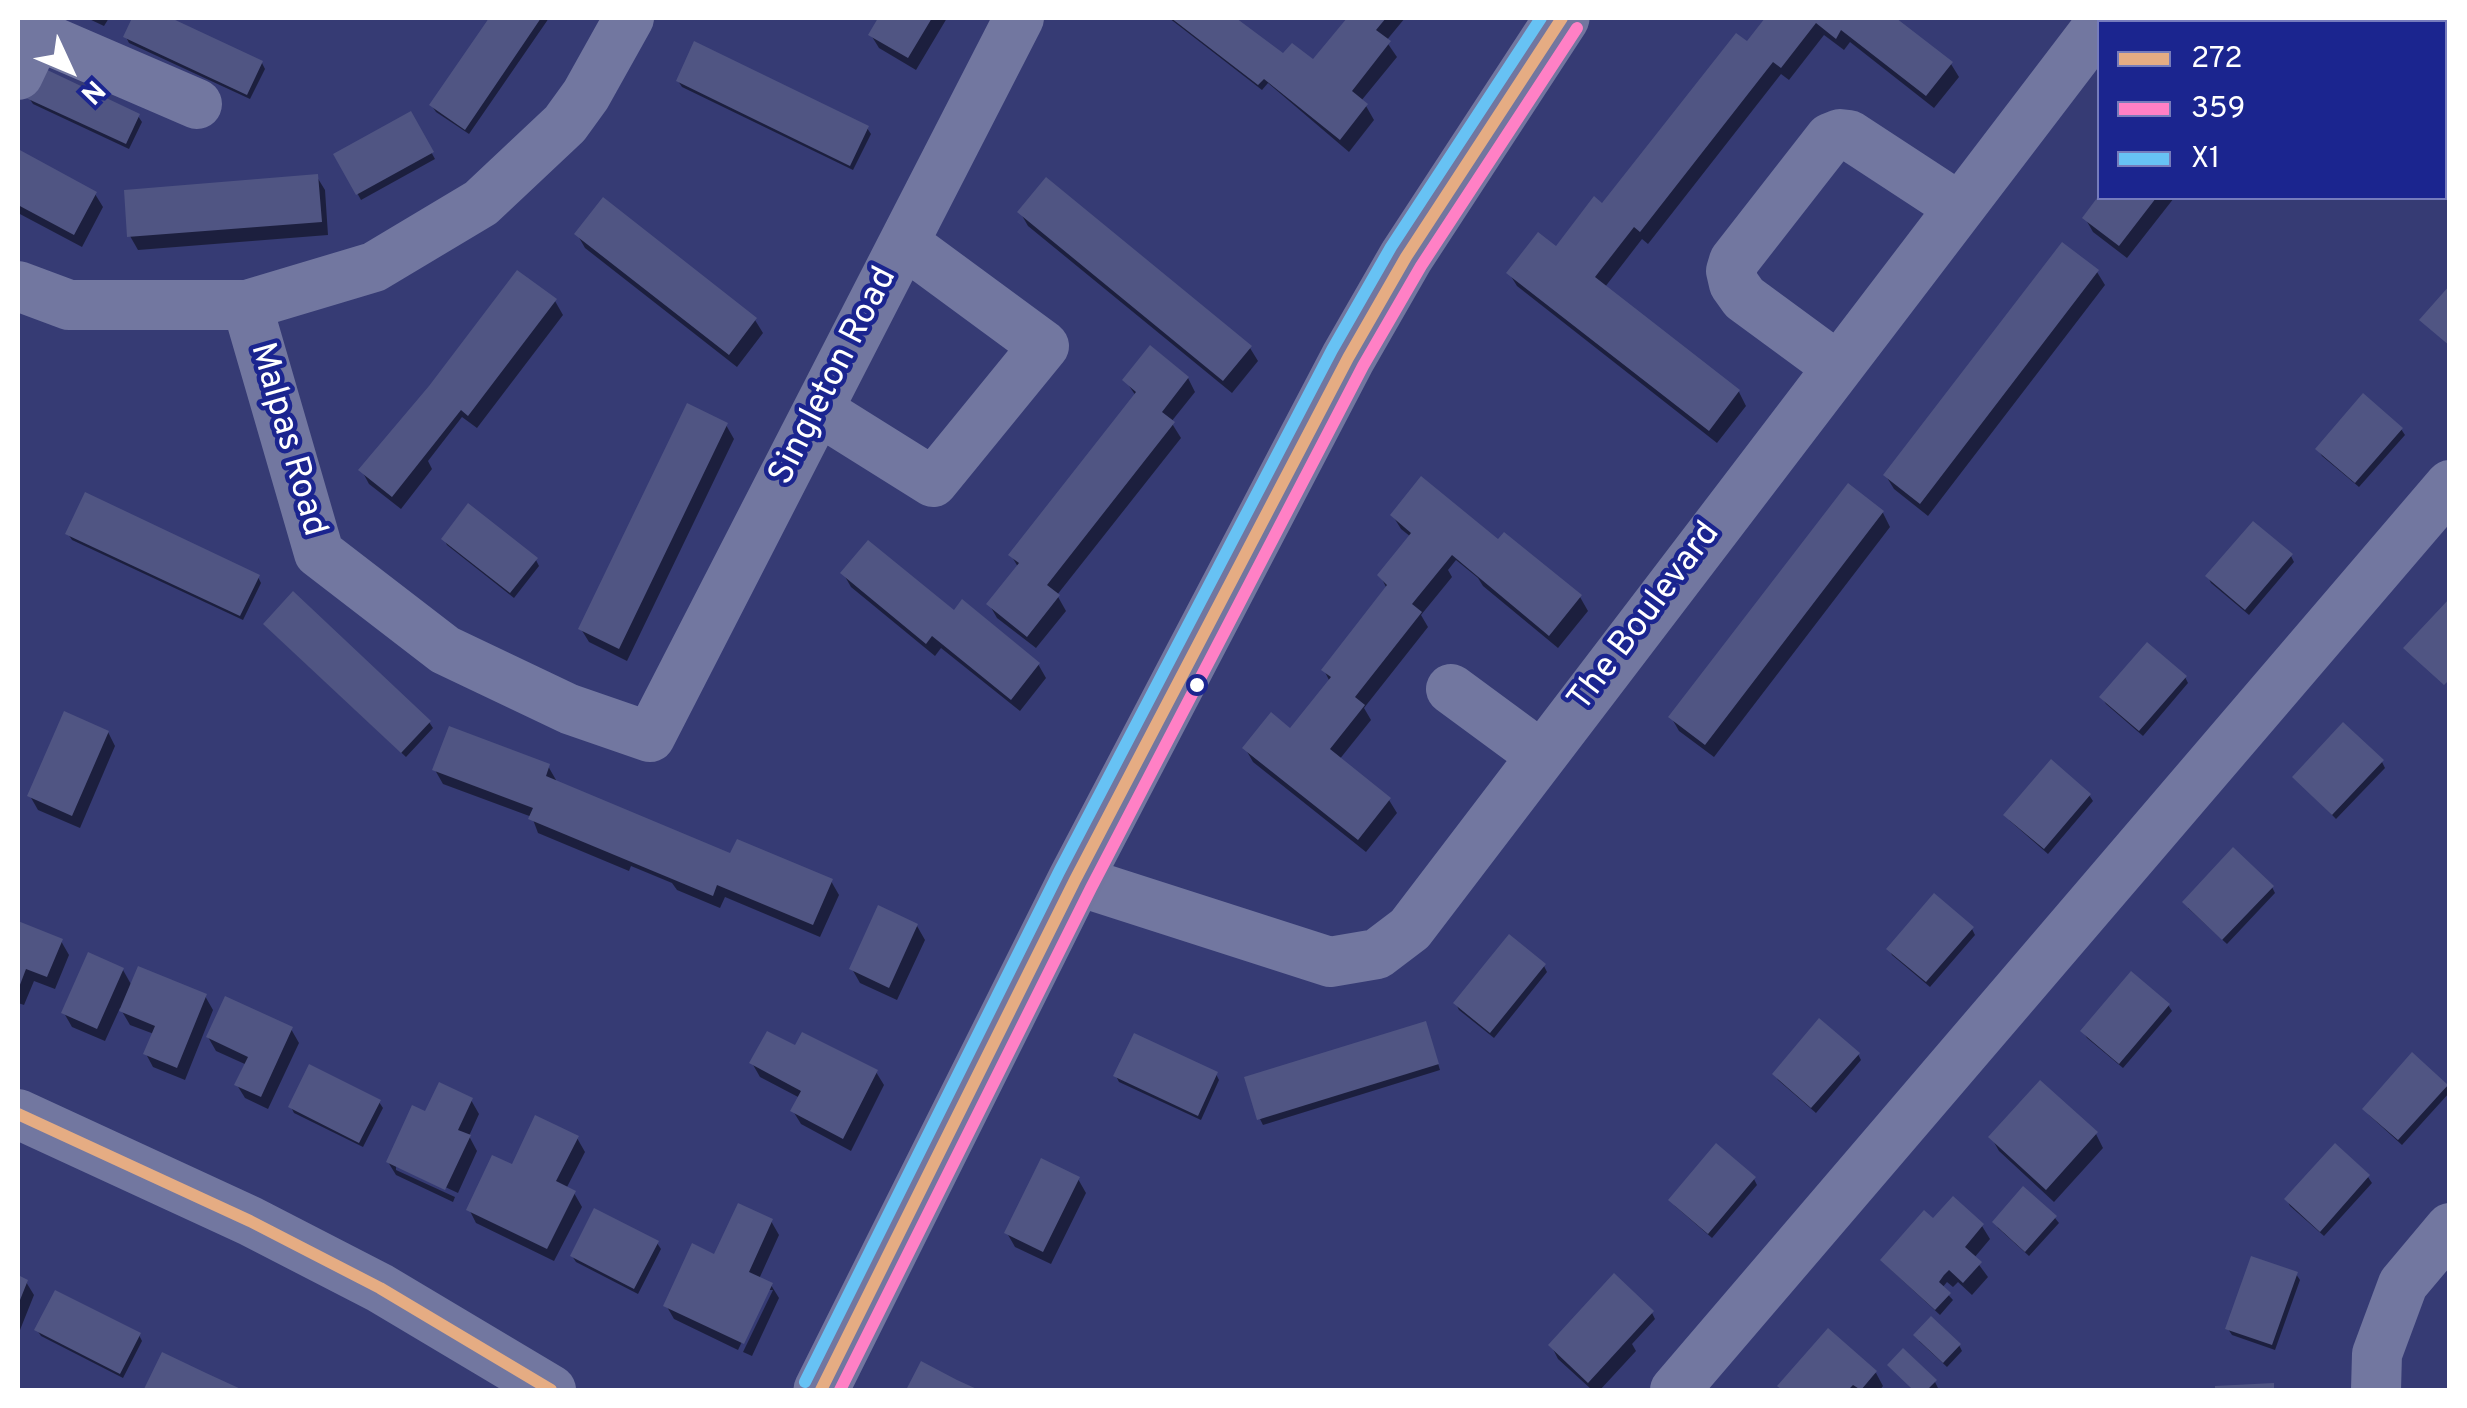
<!DOCTYPE html>
<html>
<head>
<meta charset="utf-8">
<style>
  body { margin:0 }
  #map { position:relative; width:2467px; height:1408px; overflow:hidden; background:#363b74; font-family:Overpass,sans-serif }
  canvas { display:block }
  .frame { position:absolute; inset:0; border:20px solid #fff; pointer-events:none }
  .legend { position:absolute; left:2097px; top:20px; width:350px; height:180px; box-sizing:border-box; background:#1b258f; border:2px solid #767cbc; margin:0; padding:12px 18px; list-style:none; font-size:30px; color:#fff }
  .legend li { display:flex; align-items:center; gap:20px; height:50px }
  .legend b { width:50px; border:2px solid #767cbc }
  .north { position:absolute; left:20px; top:20px; width:100px; height:100px; -webkit-text-stroke:8px #1b258f; paint-order:stroke; rotate:134deg; font-size:28px; font-weight:700; line-height:40px; text-align:center; color:#fff }
  .north::after { content:''; display:block; margin:auto; width:35px; height:45px; background:#fff; clip-path:polygon(50% 0,100% 100%,50% 72%,0 100%) }
</style>
</head>
<body>
<div id="map">
<canvas width="2467" height="1408"></canvas>
<div class="frame"></div>
<ul class="legend">
<li><b style="height:12px;background:#e5ac83"></b>272</li>
<li><b style="height:12px;background:#ff80c5"></b>359</li>
<li><b style="height:12px;background:#67c2f4"></b>X1</li>
</ul>
<div class="north">N</div>
</div>
<script>
const context = document.querySelector('canvas').getContext('2d');
context.lineJoin = 'round';
function paint(path, color) { context.fillStyle = color; context.fill(path, 'evenodd'); }
const shape = rows => new Path2D(rows.map(r => 'M' + r).join(''));
function strokePath(path, color, width, dash) { context.strokeStyle = color; context.lineWidth = width; context.lineCap = dash ? 'butt' : 'round'; context.setLineDash(dash || []); context.stroke(path); }
function write(font, color, halo, rows, align = 'center') {
  context.font = font + ' Overpass,sans-serif'; context.lineWidth = 9; context.setLineDash([]); context.textBaseline = 'middle'; context.strokeStyle = halo; context.fillStyle = color; for (const [text, x, y, turn = 0] of rows) {
    context.save(); context.translate(x, y); context.rotate((+turn || 0) * Math.PI / 180); context.textAlign = isNaN(turn) ? turn : align; if (halo) context.strokeText(text, 0, 0); context.fillText(text, 0, 0); context.restore();
  }
}
paint(shape([
  [87,18,109,18,104,26],
  [135,18,165,18,262,63,265,69,250,99,129,43,126,37],
  [493,18,549,18,469,134,436,112,432,106],
  [881,18,947,18,916,70,879,48,871,35],
  [1169,18,1233,18,1284,57,1313,63,1350,18,1405,18,1386,41,1397,57,1361,101,1366,106,1374,120,1349,152,1268,83,1262,90],
  [1768,18,1892,18,1951,64,1959,77,1934,108,1850,42,1844,50,1824,35,1789,80,1781,74,1648,244,1642,239,1605,287,1739,392,1746,406,1717,443,1517,286,1509,273,1556,250,1603,207,1747,44],
  [2239,18,2298,18,2301,22,2235,22],
  [678,81,867,128,871,134,853,170,682,87],
  [29,98,138,116,142,122,129,149,33,104],
  [410,114,435,159,361,200,336,155],
  [18,152,95,194,103,207,82,247,18,213],
  [317,177,325,190,328,235,138,250,130,236],
  [2101,198,2174,198,2127,258,2093,232,2085,218],
  [1020,212,1250,348,1258,361,1232,393,1028,226],
  [577,234,755,320,763,333,737,367,585,248],
  [2097,272,2105,285,1928,516,1894,489,1886,476],
  [555,301,563,315,477,428,462,417,428,461,432,469,401,509,369,484,362,471,432,386],
  [1188,378,1195,392,1171,422,1181,438,1057,595,1066,611,1036,648,997,618,989,604,1018,567,1011,555,1136,396,1125,380],
  [726,425,734,439,627,661,589,642,581,629],
  [2401,429,2405,435,2359,487,2322,456,2318,450],
  [1848,487,1883,513,1890,527,1714,757,1679,731,1671,717],
  [1393,516,1496,541,1580,597,1588,611,1558,648,1483,586,1478,578,1456,560,1448,570,1452,577,1421,615,1428,627,1364,708,1371,720,1339,760,1389,800,1397,813,1366,852,1253,762,1245,748,1291,731,1330,682,1324,670,1387,589,1380,575,1411,537,1401,529],
  [68,534,258,577,261,583,243,620,72,540],
  [444,539,536,560,539,566,514,598,447,545],
  [2291,556,2294,562,2249,615,2211,583,2208,577],
  [843,573,954,614,1038,664,1046,678,1020,711,941,648,935,656,851,587],
  [266,624,429,722,433,728,406,757,270,630],
  [2185,677,2188,683,2143,736,2106,704,2102,698],
  [108,732,115,746,80,828,38,810,30,796],
  [2382,762,2385,768,2336,819,2295,777],
  [548,766,556,780,555,783,732,856,831,881,839,895,820,937,725,897,720,908,677,890,672,883,631,866,629,871,538,833,532,817,443,784,435,770],
  [2089,795,2093,801,2048,854,2010,821,2006,815],
  [2272,887,2275,893,2227,944,2188,908],
  [18,923,61,941,69,955,55,989,34,981,24,1005,18,1003],
  [917,926,925,940,897,1000,860,983,852,969],
  [1972,929,1975,935,1930,987,1892,955,1889,949],
  [1544,966,1547,972,1494,1038,1459,1010,1456,1004],
  [123,970,132,986,205,996,213,1010,185,1080,153,1067,146,1054,154,1034,130,1025,120,1008,105,1041,72,1027,64,1013],
  [2168,1005,2172,1011,2123,1068,2087,1038,2083,1032],
  [291,1029,299,1043,268,1109,245,1098,237,1085,247,1065,216,1051,208,1037],
  [1428,1030,1440,1070,1263,1125,1260,1119],
  [797,1048,876,1072,884,1085,851,1151,801,1124,793,1111,800,1098,760,1077,752,1063],
  [1858,1054,1861,1060,1816,1113,1778,1080,1775,1074],
  [1216,1074,1219,1080,1201,1120,1119,1082,1116,1076],
  [2446,1086,2450,1092,2402,1145,2369,1115,2365,1109],
  [471,1100,479,1114,469,1136,477,1151,458,1193,396,1164,396,1170,455,1197,453,1202,396,1175,388,1162,426,1114],
  [379,1102,383,1108,363,1147,294,1113,291,1107],
  [2096,1134,2103,1148,2054,1202,1999,1151,1991,1137],
  [577,1138,585,1152,566,1189,574,1193,582,1207,554,1261,476,1223,469,1209,513,1168],
  [2368,1177,2372,1183,2324,1236,2290,1206,2287,1200],
  [1078,1179,1086,1193,1051,1264,1015,1247,1007,1233],
  [1754,1179,1757,1185,1712,1238,1675,1206,1671,1200],
  [2055,1218,2059,1223,2029,1256,1998,1228,1995,1222],
  [771,1221,779,1235,759,1279,771,1285,779,1298,752,1356,743,1352,773,1290,767,1290,738,1350,674,1319,666,1305,715,1257],
  [1933,1222,1982,1226,1990,1239,1974,1258,1988,1277,1972,1295,1958,1282,1953,1287,1947,1282,1942,1288,1953,1300,1940,1315,1887,1266,1883,1260],
  [657,1243,661,1249,638,1294,576,1262,572,1256],
  [2296,1274,2300,1280,2275,1350,2232,1335,2228,1329],
  [18,1278,26,1282,34,1295,18,1335],
  [1652,1313,1655,1319,1632,1344,1636,1351,1600,1390,1592,1390,1558,1359,1551,1345],
  [37,1330,139,1335,142,1341,123,1378,41,1336],
  [1919,1341,1959,1345,1962,1351,1947,1367],
  [164,1356,237,1390,148,1390],
  [1890,1365,1935,1382,1938,1388,1936,1390,1913,1390],
  [1876,1373,1883,1386,1880,1390,1782,1390,1780,1387]
]), '#0007');
paint(shape([
  [132,18,171,18,263,61,247,95,123,37],
  [489,18,541,18,465,130,429,105],
  [878,18,932,18,908,58,868,35],
  [1171,18,1236,18,1283,53,1292,43,1313,59,1347,18,1386,18,1376,30,1391,41,1352,91,1368,104,1340,140,1264,79,1258,85],
  [1765,18,1896,18,1953,62,1926,96,1841,30,1836,39,1816,23,1781,68,1773,62,1640,232,1634,227,1595,277,1740,390,1709,431,1506,273,1538,232,1556,246,1594,196,1602,203,1736,33,1747,41],
  [2235,18,2294,18,2290,22,2231,22],
  [694,41,869,126,850,166,676,81],
  [41,67,140,114,126,144,26,98],
  [411,111,434,152,356,195,333,154],
  [18,149,97,192,74,235,18,205],
  [318,174,322,222,127,237,124,190],
  [1046,177,1252,346,1223,381,1017,212],
  [603,197,757,318,729,355,574,234],
  [2097,198,2156,198,2119,246,2082,218],
  [2062,242,2099,270,1920,504,1883,475],
  [517,270,557,299,468,416,461,410,392,497,358,470,429,386],
  [2450,285,2450,346,2419,320],
  [1150,345,1189,377,1162,412,1175,422,1047,585,1060,595,1027,637,986,604,1019,563,1008,555,1136,392,1122,380],
  [2363,393,2403,428,2355,483,2315,449],
  [687,403,728,423,619,649,578,629],
  [1421,476,1498,539,1504,532,1582,595,1549,636,1452,555,1412,604,1422,612,1355,697,1365,705,1330,749,1391,798,1358,840,1242,748,1271,712,1290,728,1331,677,1321,670,1387,585,1377,575,1411,533,1390,515],
  [1848,483,1884,511,1705,745,1668,717],
  [85,492,260,575,240,616,65,534],
  [468,503,538,558,510,593,441,539],
  [2253,521,2293,554,2245,610,2205,576],
  [868,540,954,610,962,599,1040,663,1011,700,932,636,926,644,840,573],
  [293,591,431,721,401,753,263,624],
  [2450,598,2450,679,2444,685,2403,648],
  [2147,642,2187,676,2139,731,2099,697],
  [64,711,109,731,72,816,27,796],
  [2343,722,2384,760,2332,815,2292,777],
  [449,726,550,764,546,776,730,853,737,839,833,879,813,925,717,885,713,896,528,819,533,808,432,770],
  [2051,759,2091,794,2044,849,2003,815],
  [2233,847,2274,886,2222,940,2182,902],
  [1934,893,1974,927,1926,982,1886,949],
  [878,905,918,924,889,988,849,969],
  [18,921,63,939,47,977,26,969,18,990],
  [1509,934,1546,964,1490,1033,1453,1003],
  [88,952,124,968,97,1029,61,1013],
  [138,966,207,994,177,1068,143,1054,155,1026,119,1011],
  [2131,971,2170,1004,2119,1064,2080,1031],
  [225,996,293,1027,261,1097,234,1085,248,1057,206,1037],
  [1819,1018,1860,1053,1811,1108,1772,1074],
  [1426,1021,1439,1064,1257,1120,1244,1077],
  [767,1031,795,1045,802,1032,878,1070,843,1139,790,1111,801,1091,749,1063],
  [1134,1033,1218,1072,1198,1116,1113,1076],
  [2412,1052,2448,1085,2398,1140,2362,1109],
  [309,1064,381,1100,359,1143,288,1107],
  [2040,1080,2098,1132,2046,1190,1988,1137],
  [439,1082,473,1098,458,1130,471,1135,445,1190,386,1162,412,1105,425,1111],
  [535,1115,579,1136,556,1181,576,1191,547,1249,466,1210,492,1155,512,1164],
  [1716,1143,1756,1177,1708,1234,1668,1200],
  [2335,1143,2370,1175,2320,1232,2284,1199],
  [1041,1158,1080,1177,1043,1252,1004,1233],
  [2023,1186,2057,1216,2025,1252,1992,1222],
  [1953,1196,1984,1224,1965,1247,1982,1262,1963,1283,1949,1270,1944,1275,1939,1282,1951,1293,1935,1310,1880,1260,1924,1210,1933,1218],
  [738,1203,773,1219,749,1272,773,1283,744,1344,663,1306,692,1243,714,1254],
  [594,1208,659,1241,634,1289,570,1256],
  [2251,1256,2298,1272,2272,1345,2225,1329],
  [1614,1273,1654,1311,1588,1383,1548,1345],
  [18,1275,28,1280,18,1305],
  [55,1290,141,1333,120,1374,34,1330],
  [1931,1316,1961,1344,1943,1363,1913,1335],
  [1828,1328,1877,1371,1861,1390,1853,1385,1848,1390,1782,1390,1777,1386],
  [1903,1348,1937,1380,1927,1390,1913,1390,1887,1365],
  [162,1352,206,1373,243,1390,144,1389],
  [921,1361,957,1380,979,1390,906,1390],
  [2274,1383,2274,1390,2215,1390,2215,1386]
]), '#505583');
strokePath(shape([
  [18,75,37,35,197,104],
  [18,286,69,305,247,305,374,267,481,203,565,124,586,95,629,18],
  [247,305,319,553,445,650,569,709,650,737,1019,18],
  [1838,367,1744,298,1734,284,1731,271,1734,261,1830,138,1840,134,1849,135,1959,207],
  [818,410,933,482,1044,346,904,243],
  [1451,689,1542,756],
  [1075,880,1330,962,1377,954,1410,929,2100,24],
  [18,1114,250,1221,380,1288,551,1390],
  [1675,1390,2450,485],
  [2376,1390,2377,1354,2403,1284,2450,1228]
]), '#7277a0', 50);
strokePath(shape([
  [821,1390,1075,880,1348,358,1406,257,1562,18]
]), '#72769f', 55);
strokePath(shape([
  [18,1114,250,1221,380,1288,551,1390],
  [821,1390,1075,880,1348,358,1406,257,1562,18]
]), '#e5ac83', 12);
strokePath(shape([
  [840,1390,1091,888,1363,366,1421,266,1577,28]
]), '#ff80c5', 12);
strokePath(shape([
  [805,1382,1059,872,1332,350,1391,247,1541,18]
]), '#67c2f4', 12);
for (const [x, y, r, color] of [
  [1197,685,9,"#fff"]
]) { const dot = new Path2D(); dot.arc(x, y, r, 0, 2 * Math.PI); context.fillStyle = color; context.fill(dot); strokePath(dot, '#1b258f', 4); }
write('35px', '#fff', '#1b258f', [
  ["Singleton Road",835,377,-63],
  ["Malpas Road",286,440,74],
  ["The Boulevard",1646,618,-53]
]);
</script>
</body>
</html>
